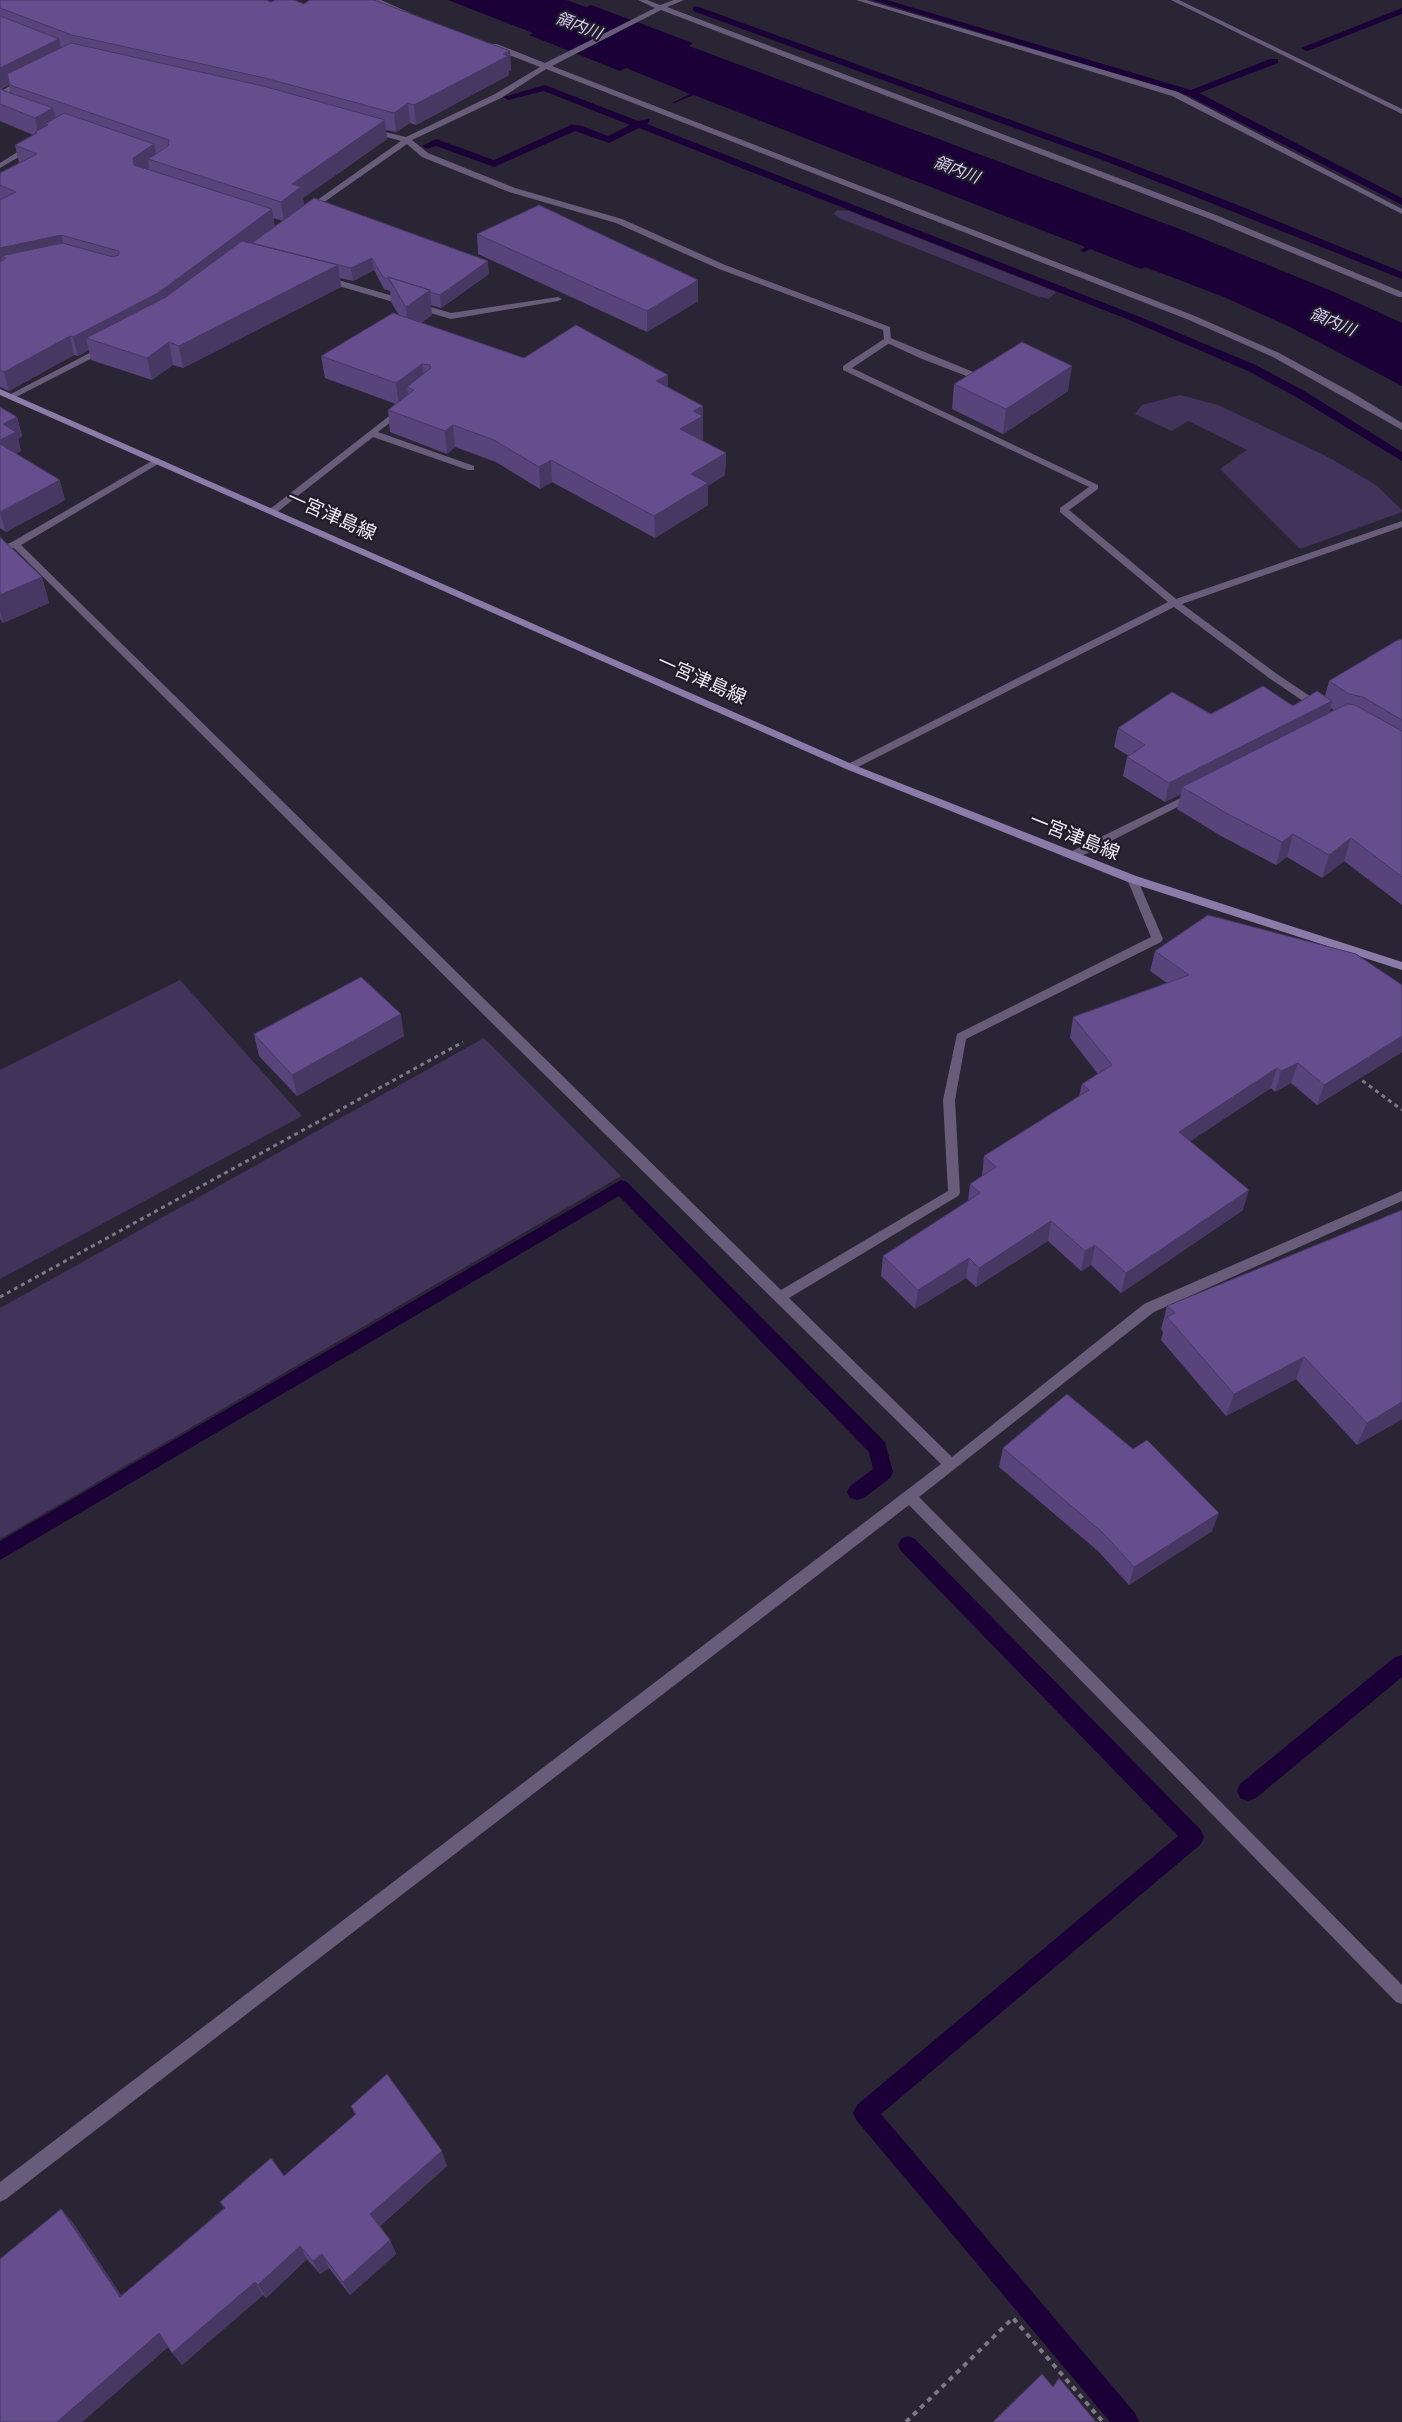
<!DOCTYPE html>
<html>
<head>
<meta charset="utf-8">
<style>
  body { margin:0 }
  canvas { display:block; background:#2a2534 }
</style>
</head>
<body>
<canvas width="1402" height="2422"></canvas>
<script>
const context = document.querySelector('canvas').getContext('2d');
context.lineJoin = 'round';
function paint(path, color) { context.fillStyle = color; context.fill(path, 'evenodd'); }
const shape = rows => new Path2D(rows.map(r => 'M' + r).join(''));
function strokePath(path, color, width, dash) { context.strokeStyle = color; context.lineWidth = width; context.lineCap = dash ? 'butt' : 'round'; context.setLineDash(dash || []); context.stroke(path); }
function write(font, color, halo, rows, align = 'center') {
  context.font = font + ' "Titillium Web","Noto Sans JP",sans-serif'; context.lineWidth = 4.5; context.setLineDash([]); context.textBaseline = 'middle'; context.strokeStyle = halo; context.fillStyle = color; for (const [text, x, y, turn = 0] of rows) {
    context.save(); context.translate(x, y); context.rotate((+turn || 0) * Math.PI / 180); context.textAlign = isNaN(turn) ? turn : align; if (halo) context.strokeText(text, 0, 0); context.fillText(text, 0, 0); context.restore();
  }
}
paint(shape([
  [837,210,849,211,1056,292,1049,299,1037,296,839,218,834,214],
  [1180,395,1218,405,1324,455,1376,485,1402,510,1402,512,1300,549,1220,469,1247,450,1188,421,1172,431,1135,414,1142,405],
  [180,980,302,1116,0,1279,0,1070],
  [484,1038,621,1176,0,1539,0,1308]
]), '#41335a');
paint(shape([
  [448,0,566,0,586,7,591,5,693,43,689,46,1177,228,1332,291,1402,323,1402,386,1290,327,1224,297,1145,267,1141,269,1090,249,1085,252,1080,251,1085,247,694,95,674,103,672,103,690,94,626,68,620,71,529,35,533,33]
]), '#1a0036');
paint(shape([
  [872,0,887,0,1191,90,1270,59,1278,59,1278,63,1199,93,1402,198,1402,205,1187,95,872,0],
  [696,6,1113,157,1238,205,1402,272,1402,279,1105,161,693,11,693,7,696,6],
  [1402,8,1402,14,1310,50,1306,51,1301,48,1402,8],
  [545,85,638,121,649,119,650,121,647,124,1135,315,1256,365,1306,392,1402,452,1402,461,1298,398,1248,371,1127,319,639,128,609,143,575,131,494,167,436,146,427,149,422,146,436,139,494,160,571,125,579,125,608,136,630,125,544,91,508,100,503,97,545,85],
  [621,1180,627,1182,885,1442,893,1472,890,1478,864,1498,857,1500,850,1498,847,1492,850,1486,873,1469,869,1452,619,1196,0,1560,0,1541,621,1180],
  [908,1536,915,1539,1201,1830,1204,1837,1201,1844,881,2114,1135,2413,1139,2422,1110,2422,857,2121,853,2113,857,2105,1178,1836,901,1551,898,1545,901,1539,908,1536],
  [1402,1655,1402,1677,1256,1798,1248,1801,1240,1798,1237,1791,1240,1784,1395,1657,1402,1655]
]), '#1a0036');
strokePath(shape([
  [1356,1076,1402,1110],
  [0,1297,463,1042]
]), '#7c7885', 3, [4, 4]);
strokePath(shape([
  [906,2422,1013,2318,1103,2422]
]), '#7c7885', 4, [5, 5]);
paint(shape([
  [322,277,328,277,451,313,558,297,562,299,558,301,451,319,322,281,322,277],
  [888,337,983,376,984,378,977,380,922,359,885,342,884,340,888,337],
  [402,406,405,407,405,411,378,432,474,466,474,470,468,470,373,437,276,513,270,513,270,509,402,406]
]), '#675d7a');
paint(shape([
  [372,0,381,0,410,13,405,14,372,0],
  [638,0,647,0,660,5,674,0,684,0,667,7,1216,215,1402,292,1402,297,1399,297,1210,219,661,10,552,66,1195,316,1279,353,1351,392,1402,423,1402,430,1273,357,1189,320,546,69,501,98,412,140,428,153,515,188,622,219,725,265,890,327,891,342,852,368,1098,485,1098,489,1069,510,1176,599,1402,521,1402,527,1182,604,1277,674,1323,705,1323,709,1315,709,1269,678,1174,607,854,769,846,769,846,765,1168,602,1060,512,1060,508,1089,487,843,370,843,366,884,339,883,330,719,269,616,223,509,192,422,157,407,144,310,212,303,210,401,141,368,132,368,128,406,137,495,94,540,67,491,48,491,44,497,44,545,63,655,8,638,0],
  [856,0,866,0,1178,92,1402,209,1402,214,1172,96,856,0],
  [1171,0,1179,0,1402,109,1402,114,1171,0],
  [23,79,30,81,9,92,15,107,8,109,1,91,23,79],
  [27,146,34,148,0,168,0,163,27,146],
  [103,346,107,349,106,351,14,398,7,396,103,346],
  [157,458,160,459,160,463,21,545,781,1290,948,1191,943,1100,957,1034,1151,937,1127,879,1132,875,1136,876,1163,939,1161,942,966,1039,955,1100,960,1193,958,1196,789,1298,952,1457,1144,1304,1402,1191,1402,1201,1154,1312,919,1497,1402,1985,1402,2004,1396,2002,909,1505,6,2199,0,2202,0,2182,941,1464,495,1026,14,548,0,553,0,547,12,542,157,458],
  [1193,792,1198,795,1197,797,1076,859,1072,860,1067,856,1068,853,1193,792]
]), '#675d7a');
paint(shape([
  [0,389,854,765,1136,876,1402,962,1402,970,1128,882,846,769,0,395,0,389]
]), '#8a7ba8');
paint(shape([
  [0,0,271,2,304,4,510,51,511,70,509,71,509,75,416,125,410,123,396,132,386,130,387,139,303,198,304,206,489,274,441,308,431,305,432,315,421,323,524,358,668,375,668,387,703,406,703,439,701,440,726,453,725,475,708,486,708,505,655,538,552,482,540,489,496,462,455,447,447,454,390,432,388,410,396,404,325,378,321,356,399,315,391,302,390,291,384,289,374,270,353,281,340,278,341,287,183,368,173,365,152,380,91,360,89,350,78,356,74,355,9,391,0,387,0,173,19,163,15,145,33,135,0,121],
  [9,85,11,94,2,90,1,89],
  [273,218,283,221,275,227],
  [477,234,698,301,647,332,478,254],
  [954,384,1068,391,1003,434,952,409],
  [0,407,17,417,22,436,18,439,21,451,16,453,65,500,6,532,0,528],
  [0,537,42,577,49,603,3,623,0,619],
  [1402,639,1402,905,1344,861,1322,878,1287,857,1276,865,1221,836,1177,809,1181,794,1165,802,1123,776,1127,757,1129,756,1114,747,1118,728,1211,714,1293,706,1325,696,1329,681],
  [1331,708,1334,710,1329,712],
  [1155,951,1402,985,1402,1052,1317,1105,1291,1083,1275,1092,1271,1088,1190,1141,1243,1210,1121,1293,1091,1265,1081,1271,1048,1241,976,1287,966,1278,915,1309,881,1276,883,1256,968,1201,970,1184,982,1176,984,1156,1079,1096,1082,1084,1098,1074,1070,1038,1073,1017,1167,983,1150,971],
  [254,1034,404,1036,297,1096,259,1056],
  [1402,1210,1402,1419,1357,1445,1296,1379,1226,1416,1161,1340,1163,1332,1161,1329,1167,1306],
  [1003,1448,1212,1531,1129,1585,1098,1551,999,1467],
  [351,2106,447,2166,380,2226,390,2240,396,2254,350,2295,329,2268,320,2274,307,2259,266,2298,263,2295,182,2365,168,2347,82,2422,0,2422,61,2209,73,2223,121,2296,224,2208,220,2202,284,2176,355,2115]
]), '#58437a');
paint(shape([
  [59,39,63,58,7,74,9,85,0,90,0,68],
  [510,51,511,70,509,71,509,75,416,125,414,105],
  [408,103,410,123,396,132,394,113],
  [53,108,58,127,45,124,47,134,39,138,35,118],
  [385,120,387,139,303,198,304,207,284,221,281,202,292,184],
  [154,144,158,162,148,159,149,168,137,176,134,165,133,158],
  [272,209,275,228,102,343,86,338,89,350,78,356,73,337],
  [61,235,66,254,6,258,1,256,4,267,0,268,0,248],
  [372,258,374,270,353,281,351,268],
  [488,261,489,274,441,308,440,295],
  [338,265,341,287,183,368,179,346],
  [698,280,698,301,647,332,647,311],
  [430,290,432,315,408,332,406,307],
  [70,336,74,355,9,391,4,372],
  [169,342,173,365,152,380,147,358],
  [422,364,424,386,407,387,409,398,399,405,396,383],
  [1072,366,1068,391,1003,434,1006,409],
  [668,375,668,397,656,381],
  [703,406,703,439,680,451,680,429,693,411],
  [17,417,22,436,18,439,21,451,2,461,0,454,0,440,3,424],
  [453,425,455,447,447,454,445,431],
  [726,453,725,475,708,486,708,505,655,538,654,516,691,474],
  [551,460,552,482,540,489,539,467],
  [60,480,65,500,6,532,0,513],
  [42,577,49,603,3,623,0,611,0,595],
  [1332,701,1327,720,1182,787,1181,794,1165,802,1169,783],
  [1293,834,1287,857,1276,865,1282,842],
  [1351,838,1344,861,1322,878,1329,855],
  [401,1014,404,1036,297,1096,292,1075],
  [1402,1036,1402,1052,1317,1105,1324,1085],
  [1298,1063,1291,1083,1275,1092,1281,1071],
  [1277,1068,1271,1088,1174,1152,1179,1132],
  [1249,1190,1243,1210,1121,1293,1126,1273],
  [1051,1221,1048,1241,976,1287,979,1268],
  [1095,1245,1091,1265,1081,1271,1085,1251],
  [969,1258,966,1278,915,1309,918,1290],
  [1304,1357,1296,1379,1226,1416,1234,1394],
  [1402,1402,1402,1419,1357,1445,1367,1423],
  [1219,1513,1212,1531,1129,1585,1134,1567],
  [442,2151,447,2166,376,2229,370,2214],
  [61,2209,73,2223,131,2310,120,2297],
  [390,2240,396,2254,350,2295,343,2282],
  [300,2246,307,2259,266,2298,258,2285],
  [322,2254,329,2268,320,2274,313,2261],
  [255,2282,263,2295,182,2365,172,2353],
  [159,2333,169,2346,82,2422,57,2422]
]), '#473763');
const building = shape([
  [0,0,266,0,271,2,275,0,294,0,304,4,310,0,374,0,510,51,503,54,508,56,414,105,408,103,394,113,265,78,72,35,0,8,0,0],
  [0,16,59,39,0,68,0,16],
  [71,43,263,86,385,120,292,184,301,187,281,202,148,159,168,146,169,140,10,85,7,74,71,43],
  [0,86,2,90,53,108,35,118,0,104,0,86],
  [64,113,154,144,133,158,134,165,272,209,158,293,73,337,70,336,4,372,0,370,0,262,6,258,1,256,62,243,113,257,119,255,119,251,61,235,0,248,0,200,16,192,0,185,0,173,37,154,15,145,37,133,35,132,48,125,45,124,64,113],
  [314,198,488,261,440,295,430,292,430,290,388,277,389,279,383,277,372,258,351,268,252,243,314,198],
  [539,205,698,280,647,311,477,234,539,205],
  [242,241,338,265,179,346,169,342,147,358,86,338,166,297,242,241],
  [388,277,430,290,406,307,388,277],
  [393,313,524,358,576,325,668,375,656,381,703,406,693,411,703,416,680,429,726,453,691,474,708,483,654,516,551,460,539,467,494,440,453,425,445,431,388,410,414,390,407,387,431,368,430,365,422,364,396,383,321,356,393,313],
  [1022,342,1072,366,1006,409,954,384,1022,342],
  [0,407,17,417,3,424,16,432,0,440,0,407],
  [0,444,60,480,0,512,0,444],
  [0,537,42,577,0,595,0,537],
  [1402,639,1402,720,1363,697,1349,694,1329,681,1396,641,1402,639],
  [1263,686,1293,706,1317,691,1332,701,1169,783,1127,757,1145,745,1118,728,1172,692,1211,714,1263,686],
  [1347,704,1355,705,1402,731,1402,877,1351,838,1329,855,1293,834,1282,842,1226,813,1182,787,1347,704],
  [1208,915,1356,954,1402,985,1402,1036,1324,1085,1298,1063,1281,1071,1277,1068,1179,1132,1249,1190,1126,1273,1095,1245,1085,1251,1051,1221,979,1268,969,1258,918,1290,883,1256,980,1193,970,1184,996,1167,984,1156,1089,1090,1082,1084,1112,1065,1073,1017,1189,975,1155,951,1208,915],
  [361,977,401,1014,292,1075,254,1034,361,977],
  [1402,1210,1402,1402,1367,1423,1304,1357,1234,1394,1167,1317,1175,1313,1167,1306,1402,1210],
  [1067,1394,1133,1449,1147,1440,1219,1513,1134,1567,1103,1533,1003,1448,1067,1394],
  [387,2074,442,2151,370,2214,390,2240,343,2282,322,2254,313,2261,300,2246,258,2285,255,2282,172,2353,159,2333,57,2422,0,2422,0,2259,61,2209,120,2297,225,2208,220,2202,271,2158,284,2176,356,2114,351,2106,387,2074],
  [1042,2374,1053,2387,1059,2378,1096,2422,993,2422,1042,2374]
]);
paint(building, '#664e8e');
strokePath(building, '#473763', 1);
write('italic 16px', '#dacef4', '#201c2a', [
  ["領内川",578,27,21],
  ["領内川",956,171,21],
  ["領内川",1332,323,23]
]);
write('19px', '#eeebf5', '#201c2a', [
  ["一宮津島線",331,517,24],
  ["一宮津島線",701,681,24],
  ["一宮津島線",1074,838,22]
]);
</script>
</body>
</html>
